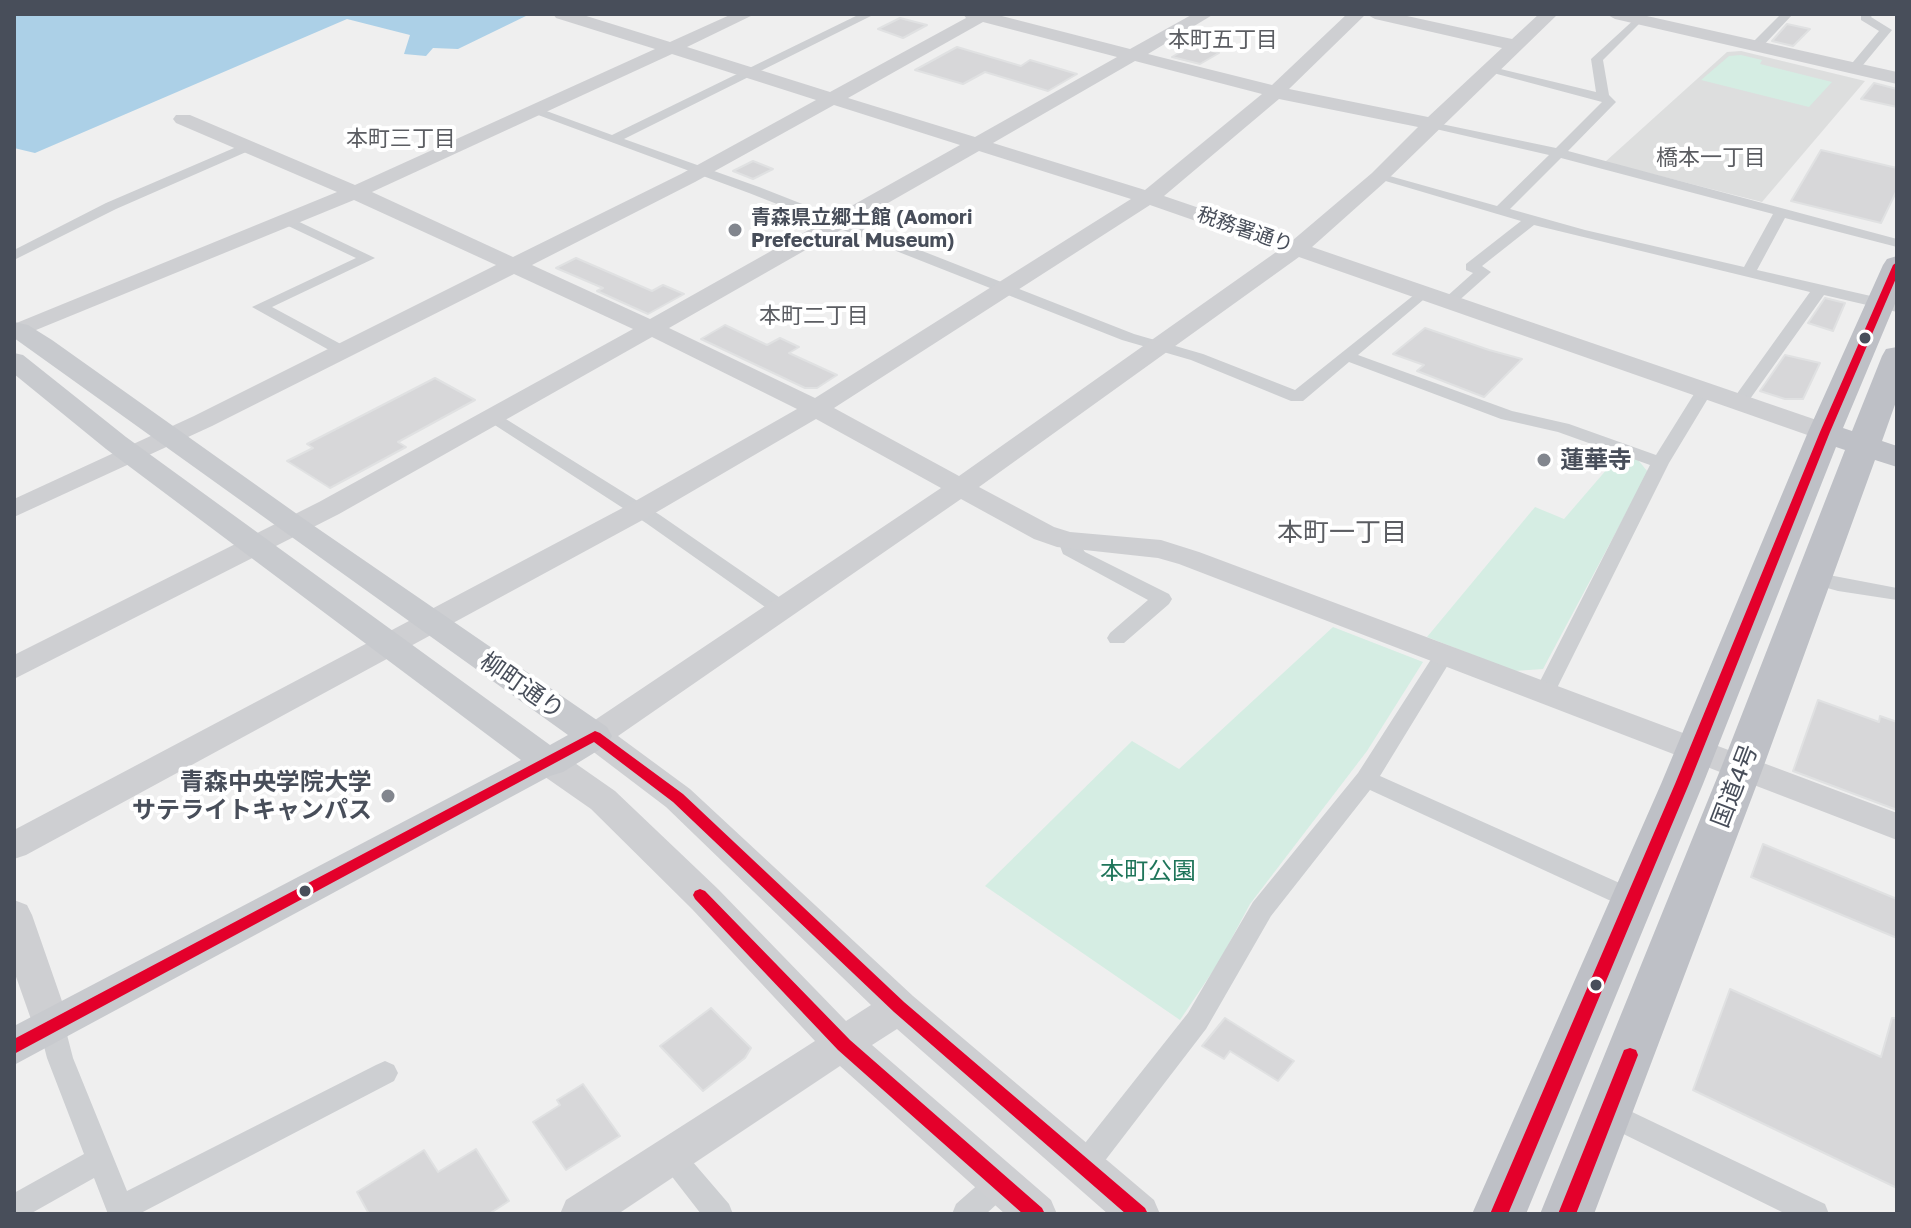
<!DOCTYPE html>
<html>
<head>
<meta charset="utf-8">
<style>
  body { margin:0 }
  #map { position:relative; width:1911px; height:1228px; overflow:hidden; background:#efefef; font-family:"Golos Text",sans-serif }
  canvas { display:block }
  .frame { position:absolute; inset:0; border:16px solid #484e5a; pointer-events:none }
</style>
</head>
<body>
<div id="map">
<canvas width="1911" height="1228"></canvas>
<div class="frame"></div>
</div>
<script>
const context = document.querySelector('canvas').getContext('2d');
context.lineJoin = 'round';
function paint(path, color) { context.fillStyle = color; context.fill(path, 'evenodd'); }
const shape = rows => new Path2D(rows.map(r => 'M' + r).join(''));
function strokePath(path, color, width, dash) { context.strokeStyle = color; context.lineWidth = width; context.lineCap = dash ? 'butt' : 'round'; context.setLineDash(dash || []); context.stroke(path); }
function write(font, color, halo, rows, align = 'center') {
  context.font = font + ' "Golos Text","Noto Sans JP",sans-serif'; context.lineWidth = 8; context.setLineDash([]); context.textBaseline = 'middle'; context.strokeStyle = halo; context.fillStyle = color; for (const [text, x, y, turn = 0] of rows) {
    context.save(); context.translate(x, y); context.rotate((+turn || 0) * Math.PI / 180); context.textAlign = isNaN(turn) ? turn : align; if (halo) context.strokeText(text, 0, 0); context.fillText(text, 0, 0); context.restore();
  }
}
paint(shape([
  [1741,51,1865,81,1762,202,1605,162,1727,52]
]), '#dddede');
paint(shape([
  [1741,55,1762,60,1760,64,1832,82,1809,107,1701,80,1729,56],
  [1620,454,1638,460,1648,472,1543,669,1514,671,1427,637,1535,507,1564,519],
  [1333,627,1423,662,1367,751,1250,904,1219,962,1180,1020,985,886,1132,741,1179,769]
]), '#d5ede3');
paint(shape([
  [14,14,530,14,458,49,433,48,426,56,404,54,410,35,347,19,35,153,14,148]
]), '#acd0e7');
const building = shape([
  [900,18,927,25,903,38,878,29,900,18],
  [1787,24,1810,29,1793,46,1772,41,1787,24],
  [1192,45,1219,53,1200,64,1172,57,1192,45],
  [957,47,1021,66,1030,60,1077,74,1048,91,985,72,963,84,915,70,957,47],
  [1874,83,1897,89,1897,107,1861,99,1874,83],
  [1821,150,1897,168,1897,190,1881,223,1791,201,1821,150],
  [753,161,773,169,753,179,733,171,753,161],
  [576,258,652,291,663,285,684,294,648,314,597,291,603,288,556,268,576,258],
  [1825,298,1845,303,1833,331,1808,323,1825,298],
  [725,325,767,345,780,338,799,347,789,353,837,375,817,388,805,388,701,339,725,325],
  [1425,328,1489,350,1522,359,1484,397,1417,371,1424,365,1393,354,1425,328],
  [1785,355,1820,363,1803,399,1785,399,1760,391,1785,355],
  [435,378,475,400,398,442,406,447,330,488,287,461,313,448,307,444,435,378],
  [1818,700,1879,722,1880,716,1897,722,1897,810,1793,771,1818,700],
  [1763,844,1897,899,1897,938,1751,877,1763,844],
  [1730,989,1881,1057,1892,1018,1897,1018,1897,1188,1693,1090,1730,989],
  [711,1008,751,1048,745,1058,703,1091,660,1046,711,1008],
  [1225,1018,1294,1061,1278,1081,1230,1051,1224,1059,1202,1046,1225,1018],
  [583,1084,620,1136,566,1170,533,1122,560,1105,557,1100,583,1084],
  [476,1149,509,1201,489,1214,369,1214,357,1192,424,1150,438,1172,476,1149]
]);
paint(building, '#d7d7d9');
strokePath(building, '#e0e1e2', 2);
paint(shape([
  [860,14,875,14,624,139,759,187,1134,334,1203,354,1295,390,1424,287,1432,292,1429,295,1358,355,1512,411,1569,424,1656,455,1699,386,1711,386,1713,390,1669,463,1552,698,1538,698,1534,693,1650,465,1558,432,1501,419,1349,362,1303,401,1291,401,1191,360,1122,340,749,193,530,112,541,109,612,135,860,14],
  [1781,14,1793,14,1760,49,1752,49,1752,43,1781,14],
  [1861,14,1873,14,1871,17,1892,30,1858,71,1854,72,1848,68,1879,31,1861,20,1861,14],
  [1638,16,1642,17,1642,21,1603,60,1609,95,1616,102,1568,151,1897,239,1897,247,1785,218,1757,270,1897,302,1897,312,1824,295,1745,406,1733,406,1731,402,1810,292,1534,225,1482,266,1491,272,1455,304,1445,304,1445,298,1473,273,1466,270,1466,264,1521,221,1372,177,1379,173,1497,206,1549,155,1427,127,1427,121,1556,148,1602,102,1482,70,1488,66,1596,92,1591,59,1638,16],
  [1561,158,1773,214,1744,267,1585,230,1510,209,1561,158],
  [248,142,253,143,253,149,116,209,14,260,14,250,106,203,248,142],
  [289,217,375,258,272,307,350,349,350,355,338,355,252,307,356,258,284,224,282,221,289,217],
  [493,411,660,515,789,604,792,609,789,614,775,614,646,523,487,420,484,416,487,412,493,411],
  [1067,535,1074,537,1085,552,1169,594,1172,599,1169,604,1124,643,1110,643,1107,638,1110,633,1148,600,1063,554,1058,541,1067,535],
  [1813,572,1897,588,1897,600,1838,591,1806,582,1803,578,1806,574,1813,572],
  [1444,648,1454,655,1380,776,1642,893,1645,900,1642,907,1633,910,1624,907,1370,790,1271,916,1206,1029,1094,1175,1084,1179,1074,1175,1070,1166,1074,1157,1188,1013,1253,902,1358,773,1437,650,1444,648],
  [52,1016,61,1019,65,1027,73,1058,127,1191,376,1065,385,1061,394,1065,398,1073,394,1081,139,1214,108,1214,94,1178,30,1214,14,1214,14,1193,84,1154,47,1058,39,1027,43,1019,52,1016],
  [1607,1100,1825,1204,1829,1214,1786,1214,1597,1121,1593,1112,1597,1103,1607,1100],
  [670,1143,680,1147,729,1204,733,1214,701,1214,656,1156,660,1147,670,1143],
  [1000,1170,1010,1174,1014,1183,1010,1192,986,1214,952,1214,956,1204,990,1174,1000,1170]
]), '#cdcfd2');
paint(shape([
  [553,14,580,14,670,42,732,14,755,14,687,47,830,92,966,18,963,14,994,14,1130,49,1193,14,1214,14,1148,54,1272,85,1347,14,1366,14,1289,89,1428,117,1502,48,1375,19,1366,14,1398,14,1512,39,1539,14,1558,14,1386,181,1312,247,1834,426,1838,432,1834,438,1816,438,1299,257,979,487,1054,527,1070,532,1161,540,1199,552,1897,813,1897,840,1179,564,1158,558,1057,547,1034,539,961,499,618,736,690,789,913,996,1154,1200,1160,1214,1108,1214,897,1029,872,1045,1051,1200,1057,1214,1005,1214,840,1066,618,1214,560,1214,566,1200,815,1041,692,909,591,809,538,772,533,763,538,754,550,751,562,754,615,791,718,889,846,1021,871,1005,666,807,583,744,579,736,583,728,941,488,816,419,650,516,26,855,14,859,14,830,630,504,797,409,652,337,339,514,14,679,14,655,319,502,633,329,514,274,212,426,14,517,14,499,194,416,496,265,354,200,14,339,14,324,337,192,176,123,173,119,176,115,190,115,355,185,655,49,556,18,553,14],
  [983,22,1117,57,975,137,848,98,983,22],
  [672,54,816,100,681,174,513,257,372,192,672,54],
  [1135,61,1262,94,1145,190,993,143,1135,61],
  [1279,99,1418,127,1372,173,1293,240,1164,196,1279,99],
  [834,105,960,145,650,319,532,265,695,182,834,105],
  [979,151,1131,199,815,398,669,328,979,151],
  [1150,205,1279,250,959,476,834,408,1150,205],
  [1606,14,1638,14,1897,72,1897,84,1615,19,1606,14],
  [14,900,27,905,32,915,71,1027,66,1039,52,1044,38,1039,14,971,14,900]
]), '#cecfd2');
paint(shape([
  [14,322,28,325,52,340,304,519,607,727,612,736,607,745,563,772,550,776,14,1065,14,1026,521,760,106,449,14,374,14,353,23,355,126,437,550,745,568,735,14,338,14,322]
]), '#c8cace');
paint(shape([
  [1897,256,1897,299,1843,428,1852,431,1882,356,1886,349,1897,347,1897,399,1882,441,1897,446,1897,467,1875,460,1763,768,1594,1214,1540,1214,1721,768,1845,450,1836,447,1703,784,1526,1214,1472,1214,1661,784,1808,432,1883,265,1887,259,1897,256]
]), '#bec0c6');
paint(shape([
  [1897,262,1897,276,1830,432,1689,784,1508,1214,1490,1214,1675,784,1820,432,1893,265,1897,262],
  [595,731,600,733,683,794,904,1002,1145,1208,1148,1214,1126,1214,894,1012,673,802,594,742,14,1054,14,1039,595,731],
  [700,889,705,891,850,1040,1042,1208,1045,1214,1023,1214,838,1050,695,899,693,895,695,891,700,889],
  [1630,1048,1636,1050,1638,1055,1576,1214,1558,1214,1622,1055,1624,1050,1630,1048]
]), '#e4002b');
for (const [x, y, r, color] of [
  [735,230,8,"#82868e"],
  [1865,338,7,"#484e5a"],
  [1544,460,8,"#82868e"],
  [388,796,8,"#82868e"],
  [305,891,7,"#484e5a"],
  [1596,985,7,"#484e5a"]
]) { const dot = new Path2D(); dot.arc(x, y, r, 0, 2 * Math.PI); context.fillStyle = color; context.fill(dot); strokePath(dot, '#fff', 3); }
write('bold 20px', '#484e5a', '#fff', [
  ["青森県立郷土館 (Aomori",751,218],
  ["Prefectural Museum)",751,241]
], 'left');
write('20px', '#484e5a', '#fff', [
  ["税務署通り",1245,230,19]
]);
write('22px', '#5b5d62', '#fff', [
  ["本町五丁目",1223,40],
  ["本町三丁目",401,139],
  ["橋本一丁目",1711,158],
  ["本町二丁目",814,316]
]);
write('bold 24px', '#484e5a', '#fff', [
  ["蓮華寺",1560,460],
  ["青森中央学院大学",372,782,"right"],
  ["サテライトキャンパス",372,810,"right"]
], 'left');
write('24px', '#484e5a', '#fff', [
  ["柳町通り",522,686,35],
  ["国道4号",1735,786,-69]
]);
write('24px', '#1f755a', '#fff', [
  ["本町公園",1148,871]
]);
write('26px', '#5b5d62', '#fff', [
  ["本町一丁目",1342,533]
]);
</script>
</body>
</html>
